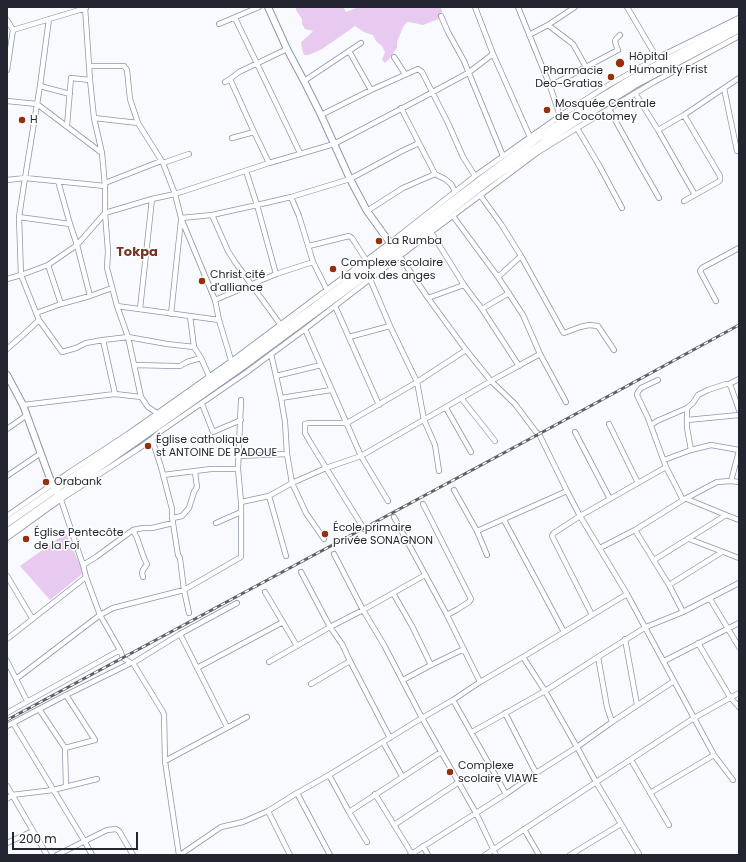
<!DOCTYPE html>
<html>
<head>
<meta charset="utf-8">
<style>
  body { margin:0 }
  #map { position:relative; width:746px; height:862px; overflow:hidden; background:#f8faff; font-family:Poppins,sans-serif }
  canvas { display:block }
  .frame { position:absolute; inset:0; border:8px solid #232630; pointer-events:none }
  .scale { position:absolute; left:12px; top:832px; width:126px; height:18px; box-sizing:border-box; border:2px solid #232630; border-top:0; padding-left:5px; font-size:12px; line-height:14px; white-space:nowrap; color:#232630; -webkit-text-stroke:3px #fff; paint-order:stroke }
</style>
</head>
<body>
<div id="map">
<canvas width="746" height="862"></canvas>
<div class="frame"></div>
<div class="scale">200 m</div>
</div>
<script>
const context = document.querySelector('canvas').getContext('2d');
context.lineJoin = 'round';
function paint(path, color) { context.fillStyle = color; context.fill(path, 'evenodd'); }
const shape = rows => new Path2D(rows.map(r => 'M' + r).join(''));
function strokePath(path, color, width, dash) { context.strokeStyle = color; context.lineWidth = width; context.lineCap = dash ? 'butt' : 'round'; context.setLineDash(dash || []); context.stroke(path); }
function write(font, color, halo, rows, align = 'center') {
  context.font = font + ' Poppins,sans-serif'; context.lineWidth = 3; context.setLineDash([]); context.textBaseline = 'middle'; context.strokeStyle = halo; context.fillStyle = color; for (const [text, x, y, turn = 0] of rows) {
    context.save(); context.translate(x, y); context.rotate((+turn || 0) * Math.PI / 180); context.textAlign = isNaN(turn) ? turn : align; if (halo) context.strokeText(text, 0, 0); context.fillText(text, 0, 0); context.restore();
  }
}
paint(shape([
  [297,7,343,7,346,12,359,7,441,7,443,17,436,20,423,25,414,23,407,22,403,27,397,42,397,48,391,56,389,59,385,63,382,60,385,52,382,46,376,41,373,35,364,32,355,26,322,49,309,55,304,55,302,49,301,42,307,37,313,31,305,29,302,24,302,19,296,10,296,8],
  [66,533,82,570,81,575,50,600,20,566]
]), '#e8c9ef');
const minor = shape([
  [85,7,90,80,94,118,102,153,105,186,105,213,108,251,107,268,117,306,128,337,141,397,148,407,157,413],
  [475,7,493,54,530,137],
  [518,7,550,86,560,116],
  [627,7,657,58],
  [441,16,448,32,464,61,503,156],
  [235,18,300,153],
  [49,19,40,86,25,178,19,217,21,275,39,320,62,352,76,348,86,343,103,340,128,337,167,344,194,347],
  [7,20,13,30,7,70],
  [219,24,259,7],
  [548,25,573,44,586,67],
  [13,30,86,8],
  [529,35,548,25,575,7],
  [349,51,371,90],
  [394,57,405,74],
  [89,66,124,66,127,70,130,99,138,123,163,163,175,194,181,218,215,300,219,320,231,360],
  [230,79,254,132,269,163],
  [304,81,361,43],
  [225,82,230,79,239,72,287,49],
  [40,86,70,94],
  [550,86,618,50,616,45,615,41,616,39,620,35],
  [724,88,737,151],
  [635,93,658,130,695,195],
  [7,101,37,104,102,153],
  [401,108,435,174,445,179,451,184,455,191],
  [609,109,639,163,659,198],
  [321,115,371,90,418,69,422,72,448,123,463,157,475,176],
  [94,118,138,123],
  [67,126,71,78,90,80],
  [577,128,600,167,622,208],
  [658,130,684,115,739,78],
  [232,138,254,132],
  [163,163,189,154],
  [246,171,257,205,276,274],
  [7,180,25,178,105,186],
  [58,181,70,224,77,245,90,296],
  [105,183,161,161],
  [480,195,501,224,521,256,563,332,564,333,580,327,589,325,598,326,614,350],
  [291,197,299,216,313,262,327,290],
  [684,201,718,182,720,180,720,176,684,115],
  [367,211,403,188,435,174],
  [212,215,228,251,235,262,280,324],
  [453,216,498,277,523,315,540,354,566,402],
  [19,217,70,224],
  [181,218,212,215,257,205,291,197,350,179,402,151,419,143],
  [431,232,464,285,482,309,519,366],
  [309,246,349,236,352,238,366,260],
  [399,255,428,298,466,350,491,381,515,404,536,432,539,434,567,491,580,516,627,594,714,755,733,780],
  [48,265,61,304],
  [498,277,521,256],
  [7,279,21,275,48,265,77,245,105,213,152,199,175,194,269,163,334,144,418,100,468,73,493,54],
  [370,279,390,326,417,382,424,420,435,445,439,471],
  [428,298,464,285],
  [215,300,276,274,313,262],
  [716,301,700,271,702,268,739,248],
  [117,306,219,320],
  [335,306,379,405],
  [140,309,152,199],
  [482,309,509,293],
  [36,313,61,304,90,296,112,288],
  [171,314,181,220],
  [190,316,194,347,201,358,209,376],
  [305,329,361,456,388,501],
  [349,337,390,326],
  [103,340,115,394],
  [7,349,23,335,39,320],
  [271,354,281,398,285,422,287,454,292,483,306,513,324,539],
  [134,365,176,366,180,366,187,362,201,358],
  [276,376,321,365],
  [658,380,641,388,638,392,637,395,648,418,666,467,683,500],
  [729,384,731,387,739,410],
  [281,398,331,390],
  [461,398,495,441],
  [202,404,213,432,241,420],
  [23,405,115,394,141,397],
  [446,408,471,452],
  [687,408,687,428,691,450],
  [687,420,739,415],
  [609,424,638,483],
  [651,425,657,421,687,408,693,403,698,395,708,390,726,384,729,384,739,379],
  [7,429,27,415],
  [575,432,610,499],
  [152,439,161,467,172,509,172,517,178,555,180,558,184,590,189,613],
  [239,456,287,454],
  [664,460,691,450,711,445,739,450],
  [163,475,211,469,238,469],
  [7,476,41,453],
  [731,481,739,451],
  [454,490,477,531,487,555],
  [269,496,286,556],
  [60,497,83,565,86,577,100,615,120,650,123,658,131,663],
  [687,499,726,515,739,520],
  [241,502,269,496,292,483,326,468,361,456,491,381,540,354],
  [423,504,471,599,469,602,458,609,447,615],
  [7,516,67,474,128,434,237,357,395,239,475,176,560,116,607,86,657,58,739,18],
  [394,517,447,615,480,682],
  [504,520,564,632],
  [216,523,241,512],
  [364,529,310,442,305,433,305,424,308,423,347,423,417,382,466,350],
  [133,530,137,538,144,558,147,564,143,570,142,573,143,577],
  [635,530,669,585,683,612],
  [477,531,567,491],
  [7,538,61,499,138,449,152,439,161,431,247,372,305,329,431,232,538,152,577,128,654,82,739,36],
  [689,539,739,558],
  [600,548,635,530,683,500,717,482,731,481,739,482],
  [334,554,363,610,384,645,422,718,476,813,496,855],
  [654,560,726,515],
  [83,565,96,557,133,530,143,528,152,528,173,523,173,518,182,516,189,508,194,492,197,487,195,472],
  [301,572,330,627,342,644,350,661,390,738],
  [7,576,32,618],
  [669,585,722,552],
  [265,592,297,646],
  [393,593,412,626,431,665],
  [710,599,739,647],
  [592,615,554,540,552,536,554,533,580,516,666,467],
  [180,634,227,727],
  [7,639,86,577],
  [625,639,637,705],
  [698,643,730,697,739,707],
  [523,657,545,691,577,747,596,782,639,854],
  [598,657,607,707,612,722],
  [7,661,27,701],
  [664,661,739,623],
  [269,662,330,627,363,610,425,575],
  [133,663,163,712,164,715,165,761,179,855],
  [197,668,283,622],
  [16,679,100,615,113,608,184,590,241,557,241,502,238,469,241,400],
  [403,680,431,665,464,649],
  [311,684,350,661],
  [453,700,506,794],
  [39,709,65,748,66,787],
  [7,713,120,650],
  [505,713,536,773],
  [13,723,85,842,92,855],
  [7,726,66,695,131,663,133,663,180,634,237,603],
  [472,732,545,691,598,657,646,627,683,612,739,583],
  [383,742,402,776],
  [65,748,95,740,66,695],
  [631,760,669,825],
  [165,761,247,717],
  [329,775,349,812,367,842],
  [7,786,47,855],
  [297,793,330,855],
  [650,793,714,755],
  [375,794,412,854],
  [7,799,12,795,53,790,97,779],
  [268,811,290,855],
  [349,812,441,752],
  [394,825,459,782],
  [524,829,539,855],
  [7,843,33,831],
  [423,846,428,855],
  [57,855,107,830,116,829,119,831,133,855],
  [180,855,221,827,243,822,268,811,297,793,329,775,422,718,453,700,480,682,523,657,627,594],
  [410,855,506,794,536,773,577,747,612,722,674,681],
  [485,855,694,718,739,693],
  [570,855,621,824]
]);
const major = shape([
  [268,7,287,49,304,81,321,115,350,179,367,211,393,247],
  [7,375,23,405,52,484,58,493]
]);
const highway = shape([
  [7,523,70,479,131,438,314,307,483,178,539,137,587,106,630,80,655,66,739,23],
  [7,532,243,366,385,261,486,183,543,143,567,127,634,85,739,29]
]);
strokePath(minor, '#8c96ae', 6);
strokePath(major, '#8c96ae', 8);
strokePath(highway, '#8c96ae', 9);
strokePath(minor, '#fff', 4.5);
strokePath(major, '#fff', 6);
strokePath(highway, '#fff', 7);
const rail = shape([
  [7,720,539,434,739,325]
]);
strokePath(rail, '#5e6069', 3);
strokePath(rail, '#fff', 1.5, [4.5]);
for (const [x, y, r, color] of [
  [620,63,5,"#962f0e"],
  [611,77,4,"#962f0e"],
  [547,110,4,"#962f0e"],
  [22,120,4,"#962f0e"],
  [379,241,4,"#962f0e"],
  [333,269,4,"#962f0e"],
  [202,281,4,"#962f0e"],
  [148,446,4,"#962f0e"],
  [46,482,4,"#962f0e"],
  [325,534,4,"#962f0e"],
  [26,539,4,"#962f0e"],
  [450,772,4,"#962f0e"]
]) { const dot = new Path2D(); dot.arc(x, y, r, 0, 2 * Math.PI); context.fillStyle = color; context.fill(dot); strokePath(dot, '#fff', 1.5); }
write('11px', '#232630', '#fff', [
  ["Hôpital",629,57],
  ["Humanity Frist",629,70],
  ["Pharmacie",603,71,"right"],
  ["Deo-Gratias",603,84,"right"],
  ["Mosquée Centrale",555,104],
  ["de Cocotomey",555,117],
  ["H",30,120],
  ["La Rumba",387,241],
  ["Complexe scolaire",341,263],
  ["la voix des anges",341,276],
  ["Christ cité",210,275],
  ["d'alliance",210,288],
  ["Église catholique",156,440],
  ["st ANTOINE DE PADOUE",156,453],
  ["Orabank",54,482],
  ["École primaire",333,528],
  ["privée SONAGNON",333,541],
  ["Église Pentecôte",34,533],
  ["de la Foi",34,546],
  ["Complexe",458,766],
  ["scolaire VIAWE",458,779]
], 'left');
write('bold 13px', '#75321e', '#fff', [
  ["Tokpa",137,253]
]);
</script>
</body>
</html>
